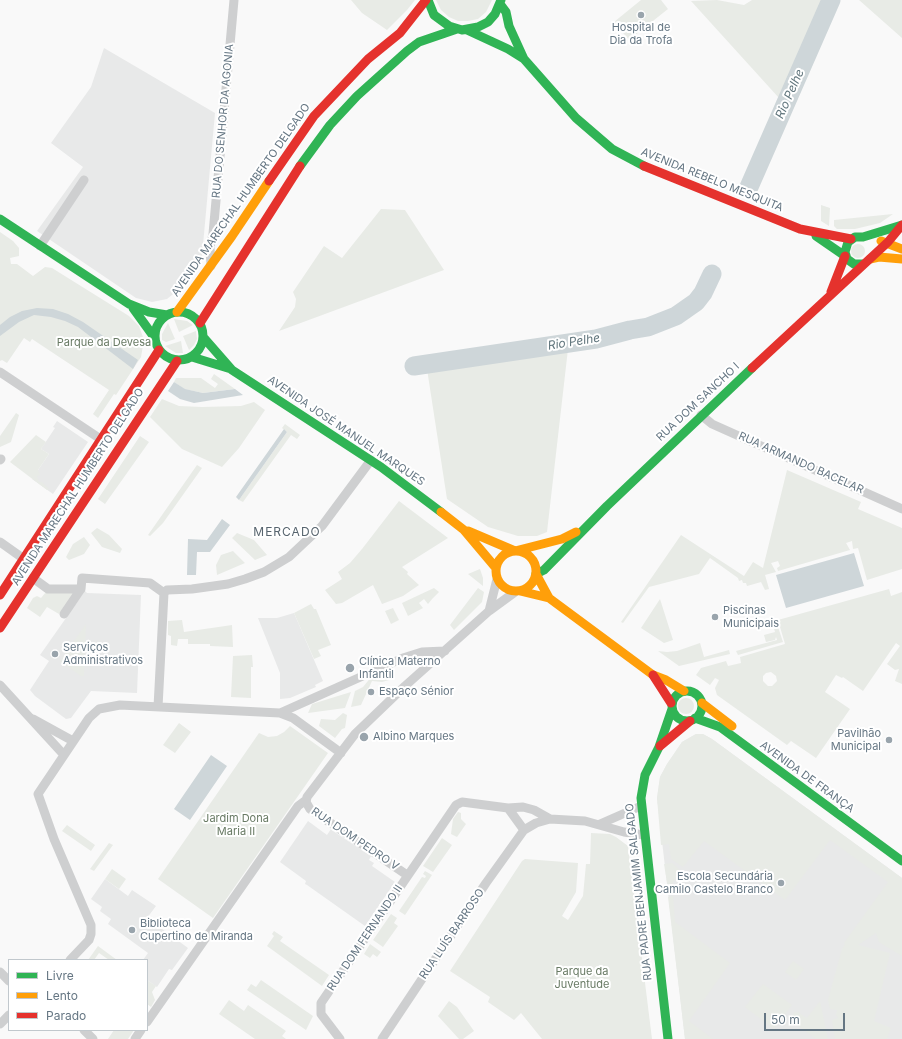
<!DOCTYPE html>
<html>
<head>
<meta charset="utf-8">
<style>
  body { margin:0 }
  #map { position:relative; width:902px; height:1039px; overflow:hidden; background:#f9f9f9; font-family:Inter,sans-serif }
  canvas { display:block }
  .legend { position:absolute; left:8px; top:959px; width:140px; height:72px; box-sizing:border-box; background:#fff; border:1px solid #c1c8cd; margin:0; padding:5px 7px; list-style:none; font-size:12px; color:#657683 }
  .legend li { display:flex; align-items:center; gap:8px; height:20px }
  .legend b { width:20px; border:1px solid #c1c8cd }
  .scale { position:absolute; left:764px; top:1013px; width:81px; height:18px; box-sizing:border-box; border:2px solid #657683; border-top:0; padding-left:5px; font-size:12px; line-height:14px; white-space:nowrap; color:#657683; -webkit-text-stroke:3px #fff; paint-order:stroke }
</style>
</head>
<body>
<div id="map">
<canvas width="902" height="1039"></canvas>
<ul class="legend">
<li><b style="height:5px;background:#30b455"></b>Livre</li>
<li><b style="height:5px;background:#ff9f0a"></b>Lento</li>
<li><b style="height:5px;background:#e5322d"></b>Parado</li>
</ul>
<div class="scale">50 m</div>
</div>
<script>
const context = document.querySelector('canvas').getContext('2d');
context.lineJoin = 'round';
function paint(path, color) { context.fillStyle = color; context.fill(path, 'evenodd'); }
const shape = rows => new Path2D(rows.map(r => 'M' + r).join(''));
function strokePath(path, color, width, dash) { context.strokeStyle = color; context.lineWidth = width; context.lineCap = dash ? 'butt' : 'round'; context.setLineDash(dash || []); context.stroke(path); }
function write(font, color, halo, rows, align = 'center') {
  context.font = font + ' Inter,sans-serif'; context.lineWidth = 4; context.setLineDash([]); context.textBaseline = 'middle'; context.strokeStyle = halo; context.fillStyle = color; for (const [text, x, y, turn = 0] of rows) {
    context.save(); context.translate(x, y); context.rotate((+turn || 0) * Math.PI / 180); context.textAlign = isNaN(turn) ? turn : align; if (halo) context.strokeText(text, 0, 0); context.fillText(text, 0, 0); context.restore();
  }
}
paint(shape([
  [104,48,215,113,202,256,177,291,167,299,152,302,136,298,37,231,83,167,51,143,91,87],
  [57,421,88,442,53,494,32,479,49,454,41,449,55,428,53,427],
  [85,591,87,593,141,595,137,693,91,691,71,718,66,719,35,696,30,690,49,661,40,655],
  [294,613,323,681,315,685,316,687,290,698,280,699,280,673,258,618,277,618],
  [696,734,703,734,712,739,902,878,902,1039,685,1039,657,798,660,777,667,764,682,742],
  [308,821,327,835,331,829,333,831,371,856,369,860,374,863,372,866,395,882,365,926,307,885,305,884,306,881,280,862],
  [105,879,128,896,132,890,156,906,147,918,188,948,172,970,169,969,157,987,147,980,147,960,143,960,148,953,108,924,111,919,100,911,102,907,91,899]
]), '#e8e9e9');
paint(shape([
  [351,0,415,0,407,10,387,30,362,13],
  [436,0,492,0,486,12,478,19,468,21,458,21,449,17,441,10],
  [641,0,661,0,668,9,629,40,614,22],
  [717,0,744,5,752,0,825,0,800,56,779,98,691,1],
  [859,0,902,0,902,38],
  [821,205,830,208,829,226,821,221],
  [381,209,405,210,444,270,279,331,295,307,296,299,293,292,324,246,342,258],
  [893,214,880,223,855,229,837,229,834,226,834,220],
  [0,232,13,241,19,248,19,256,10,258,11,264,17,264,33,276,45,267,52,268,129,316,139,326,144,340,141,357,118,392,116,395,114,394,98,418,93,414,109,390,32,339,30,342,24,338,7,363,2,360,0,361],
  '851 251a7 7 0 1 1 14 0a7 7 0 1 1-14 0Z',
  [174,319,187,321,193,325,179,332],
  [168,323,175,339,166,342,162,340,162,334],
  [196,331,197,339,194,345,189,350,183,336],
  [181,341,183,353,176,353,165,346],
  [568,349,547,532,537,536,518,536,488,527,447,499,427,369],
  [214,374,235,389,203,393,184,389,174,382,176,378,201,378,215,388,218,384,211,379],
  [162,399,179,406,202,407,241,406,254,402,265,410,239,448,222,467,182,449,150,417],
  [16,413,19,415,11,442,0,447,0,436],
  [285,424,300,435,297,439,291,435,243,502,239,500,287,432,282,428],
  [36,435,46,442,41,449,49,454,38,470,40,475,37,476,39,482,42,482,49,489,47,490,10,462],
  [140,436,149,442,105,504,98,499],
  [197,465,202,468,163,523,150,536,148,535],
  [787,470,861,502,858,509,902,528,902,569,867,580,858,548,853,549,852,541,846,543,850,550,778,571,777,568,780,566,778,561,771,563,776,572,765,575,769,589,765,590,761,582,747,586,746,583,743,583,742,580,739,581,738,578,710,558,699,574,649,587,623,623,621,622,681,535,744,576,753,562,763,568],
  [399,501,448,538,402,567,408,572,407,574,419,585,403,596,382,604,373,585,342,603,336,604,325,590,342,579,338,572,350,563,362,549],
  [97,528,109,535,122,549,120,553,102,547,91,533],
  [237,533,254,540,267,555,255,560,232,538],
  [84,537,90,545,84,554,69,560,66,557,73,544],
  [233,551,245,563,217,575,216,565,221,555],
  [480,569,483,578,483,586,468,574],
  [434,588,439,592,433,598,428,604,424,599,419,603,423,608,408,616,402,603],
  [478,588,484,592,482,602,454,630,450,625],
  [889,589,891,596,902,592,902,684,895,681,899,669,895,670,887,664,900,646,896,643,863,691,843,677,842,678,836,675,825,692,850,709,816,758,791,741,787,745,717,695,715,688,719,680,715,678,710,685,696,675,701,668,726,661,728,666,741,663,740,657,785,644,778,620],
  [771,672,776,676,777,681,772,686,768,686,763,681,763,676,766,673],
  [46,592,74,593,59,614,47,607,40,617,27,608,33,598,37,596,41,598],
  [660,599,673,640,664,643,641,628],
  [311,604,314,609,316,609,331,645,318,650,321,656,314,659,294,613],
  [393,608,399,620,391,624,385,611],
  [182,620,184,632,232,625,233,647,210,646,210,644,188,644,188,639,178,639,177,646,171,645,171,636,168,635,168,621],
  [776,621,783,642,738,655,736,651,777,640,776,637,775,640,766,642,764,635,775,632,772,622],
  [86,624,84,676,81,676,60,661],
  [700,643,704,657,729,650,730,654,679,666,658,651,667,652,677,651],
  [252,655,253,667,251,667,251,698,231,697,233,656],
  [372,676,382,680,387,676,389,680,382,682,372,681,361,705,351,707,355,691,363,687],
  [351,692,345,708,308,713,312,704],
  '678 706a8 8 0 1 1 16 0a8 8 0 1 1-16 0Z',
  [343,713,347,715,345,728,342,729,335,738,319,726,321,719,335,720],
  [179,723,191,732,175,753,163,745],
  [290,726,328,753,213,918,158,879,259,733,268,737,277,736,284,732],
  [696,734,703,734,712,739,902,878,902,956,879,942,876,933,858,945,890,953,874,1021,891,1028,887,1039,835,1039,832,1020,838,1018,836,1015,837,1010,830,1009,828,1000,842,949,845,944,844,943,888,882,830,840,785,900,704,841,683,867,671,859,669,844,661,845,657,798,660,777,667,764,682,742],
  [458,812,461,813,461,819,466,824,457,837,451,834,453,819],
  [67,825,95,845,91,851,62,831],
  [591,833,610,834,616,837,628,846,652,1039,542,1039,521,1013,514,1020,488,1002,490,997,450,971,522,861,525,859,578,863,576,892,562,916,568,920,583,896,586,864,590,864],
  [442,838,452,845,433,872,423,866],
  [109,843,113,845,94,871,90,869],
  [672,863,681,871,668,889,664,864],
  [112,869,126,879,119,889,105,879],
  [425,871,432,875,405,915,399,911,422,877,425,878,426,876,423,874],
  [673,896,675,922,730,963,689,1021,713,1039,685,1039,668,897],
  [391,914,397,918,394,923,398,926,383,947,373,940],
  [274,931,283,937,280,941,329,975,322,986,267,946,274,936,272,934],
  [370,944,381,952,377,957,373,954,370,958,364,954],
  [98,946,117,960,109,960,99,953,94,960,88,960],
  [793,961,804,969,796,980,785,972],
  [147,980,156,986,152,992,155,1000,151,1007,147,1004],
  [261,980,313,1016,306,1030,247,990,251,984,256,987],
  [763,984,792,1005,774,1029,745,1007],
  [229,1000,244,1011,248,1005,286,1031,282,1036,286,1039,255,1039,219,1014],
  [449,1001,457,1007,474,1031,463,1039,459,1039,438,1016],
  [820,1001,828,1039,816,1039,789,1019,795,1012,797,1013,798,1012,807,1018],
  [114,1030,134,1030,128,1039,108,1039]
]), '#e8ebe6');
paint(shape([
  [37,308,53,309,68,314,83,322,138,360,133,369,78,327,65,321,51,317,34,315,19,322,0,336,0,325,10,317,22,311],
  [174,382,185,389,203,393,235,389,243,395,194,403,180,399,168,391],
  [284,429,287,432,239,500,236,497],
  [222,519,230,525,210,552,197,552,196,575,187,575,188,539,207,540],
  [854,553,864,586,786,608,776,575],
  [211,755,227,766,190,820,174,809]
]), '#ced6d9');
strokePath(shape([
  [749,187,831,0],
  [414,366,596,339,630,330,648,327,676,316,696,302,703,293,712,274]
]), '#ced6d9', 19);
strokePath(shape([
  [40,246,84,180],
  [211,266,210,247,213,234,234,0],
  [0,372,102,440],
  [701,415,712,424,902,509],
  [0,460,1,459],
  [0,542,24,559],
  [33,578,48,589,81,589,82,578,150,583,164,593],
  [489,611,497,579],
  [64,614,81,589],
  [0,685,64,755],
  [158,707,164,593,167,590,192,589,228,584,245,579,264,572,289,557,322,526,371,460],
  [280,713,403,658,422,652,445,651],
  [33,719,73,741],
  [508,808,524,830],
  [600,824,641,806],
  [407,875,310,809,306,802,307,797,355,734,405,686,489,611,515,592],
  [70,960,89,940,91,934,91,925,54,839,38,794,89,718,99,709,120,705,280,713,293,718,341,753],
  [0,972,9,981],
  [147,1022,298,806,306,800],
  [0,1024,9,1015],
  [84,1030,93,1039],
  [135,1039,141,1030],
  [340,1039,321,1014,321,1003,456,805,462,802,508,808,523,807,534,810,550,819],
  [382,1039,486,883,524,830,536,823,550,819,585,821,624,832,644,835]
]), '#cecfd0', 9);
strokePath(shape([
  [428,0,434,15,449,26,462,30,478,27,488,22,495,14,501,0],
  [500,4,506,12,509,26,524,59,576,118,612,149,644,166],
  [467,30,508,49,524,59],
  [300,166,330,125,357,96,407,51,419,42,457,29],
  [0,219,129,304,149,312,167,315],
  [816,236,845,256],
  [863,264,854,264,847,259,845,252,848,242,855,237,863,237,902,225],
  [133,308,154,337],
  '155 336a24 24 0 1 1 48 0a24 24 0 1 1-48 0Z',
  [204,338,232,370,381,467,441,512],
  [192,357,231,369],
  [536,574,544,570,607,506,752,368],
  '672 706a15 15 0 1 1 30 0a15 15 0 1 1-30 0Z',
  [695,718,720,727,902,861],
  [668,1039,641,798,645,775,659,747,672,709]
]), '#30b455', 9);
strokePath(shape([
  [881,241,902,249],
  [870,259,879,257,902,259],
  [177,312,232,236,269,181],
  [441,512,464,530,496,568],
  [468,531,515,551],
  '496 571a20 20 0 1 1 40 0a20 20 0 1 1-40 0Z',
  [515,551,562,539,576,532],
  [536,574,549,598],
  [520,591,549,598,653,675,666,680,684,691],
  [702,703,732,726]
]), '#ff9f0a', 9);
strokePath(shape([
  [644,166,800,229,851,239],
  [269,181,314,116,368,59,400,33,426,0],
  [831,292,845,256],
  [200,323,300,166],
  [752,368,888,242,902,225],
  [0,595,159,350],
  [0,628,177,361],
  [653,675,671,703],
  [660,746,690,721]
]), '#e5322d', 9);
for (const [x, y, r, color] of [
  [641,15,4,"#99a4ac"],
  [715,617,4,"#99a4ac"],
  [55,654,4,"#99a4ac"],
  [350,668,5,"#99a4ac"],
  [371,692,4,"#99a4ac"],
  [364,737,5,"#99a4ac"],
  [889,740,4,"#99a4ac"],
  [781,883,4,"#99a4ac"],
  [132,930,4,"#99a4ac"]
]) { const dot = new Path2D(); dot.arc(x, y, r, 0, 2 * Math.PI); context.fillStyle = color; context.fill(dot); strokePath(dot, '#fff', 1.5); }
write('11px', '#657683', '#fff', [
  ["Hospital de",641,28,"center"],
  ["Dia da Trofa",641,41,"center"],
  ["Piscinas",723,611],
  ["Municipais",723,624],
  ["Serviços",63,648],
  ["Administrativos",63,661],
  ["Clínica Materno",359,662],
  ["Infantil",359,675],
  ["Espaço Sénior",379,692],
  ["Pavilhão",881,734,"right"],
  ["Municipal",881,747,"right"],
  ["Albino Marques",373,737],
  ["Escola Secundária",773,877,"right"],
  ["Camilo Castelo Branco",773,890,"right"],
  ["Biblioteca",140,924],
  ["Cupertino de Miranda",140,937]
], 'left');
write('11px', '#657683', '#fff', [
  ["RUA DO SENHOR DA AGONIA",223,121,-85],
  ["AVENIDA REBELO MESQUITA",712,180,22],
  ["AVENIDA MARECHAL HUMBERTO DELGADO",241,200,-55],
  ["RUA DOM SANCHO I",698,402,-43],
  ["AVENIDA JOSÉ MANUEL MARQUES",346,431,34],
  ["RUA ARMANDO BACELAR",801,463,24],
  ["AVENIDA MARECHAL HUMBERTO DELGADO",78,487,-57],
  ["AVENIDA DE FRANÇA",807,777,36],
  ["RUA DOM PEDRO V",355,839,34],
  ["RUA PADRE BENJAMIM SALGADO",639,892,-96],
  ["RUA LUÍS BARROSO",452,934,-56],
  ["RUA DOM FERNANDO II",365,938,-56]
]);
write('11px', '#687a64', '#fff', [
  ["Parque da Devesa",104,343],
  ["Jardim Dona",236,819],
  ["Maria II",236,832],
  ["Parque da",582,972],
  ["Juventude",582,985]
]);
write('italic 12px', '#60757c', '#fff', [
  ["Rio Pelhe",790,94,-66],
  ["Rio Pelhe",574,342,-9]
]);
context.letterSpacing = '1px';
write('12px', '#57646e', '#fff', [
  ["MERCADO",287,532]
]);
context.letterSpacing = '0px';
</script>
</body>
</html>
